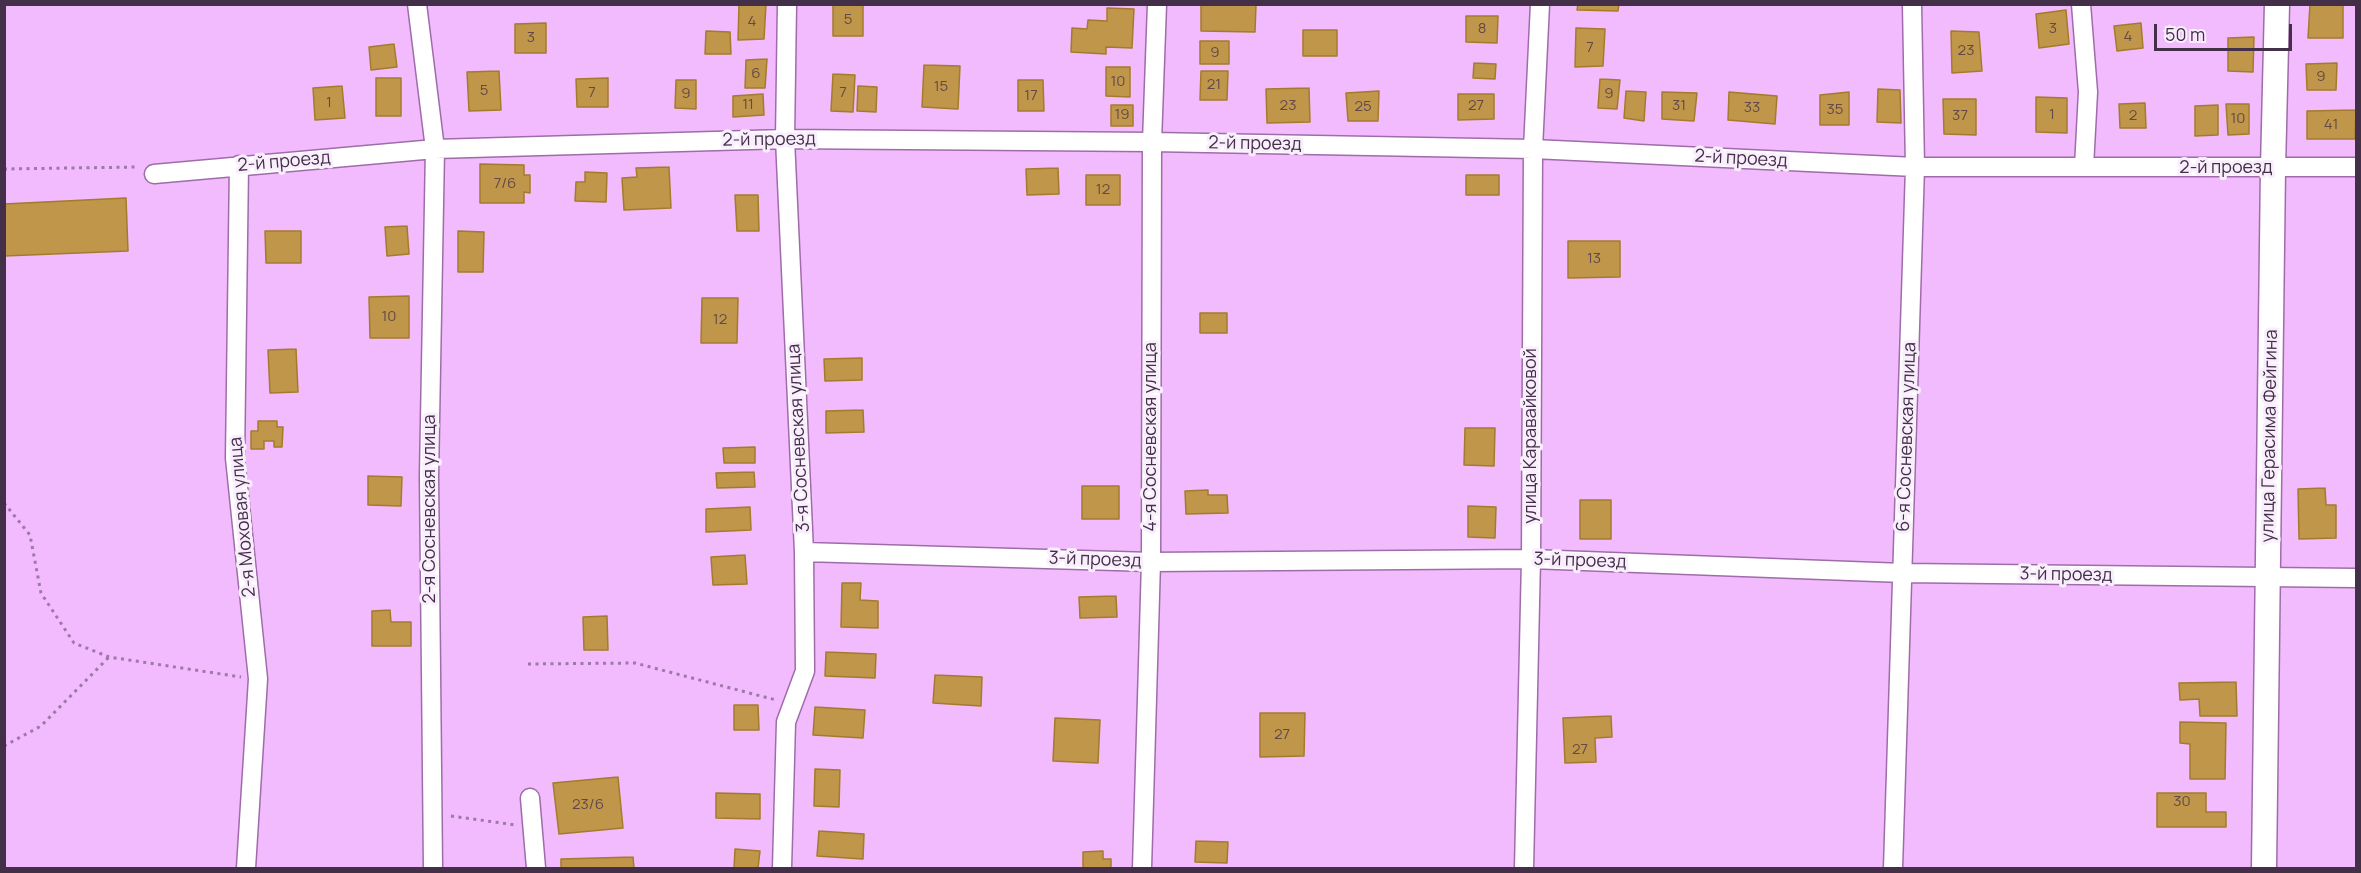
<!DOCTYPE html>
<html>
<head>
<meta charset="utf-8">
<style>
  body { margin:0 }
  #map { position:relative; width:2361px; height:873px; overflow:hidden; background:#f2bbfd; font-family:Manrope,sans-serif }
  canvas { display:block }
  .frame { position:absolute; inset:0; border:6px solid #442f49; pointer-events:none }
  .scale { position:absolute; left:2154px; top:24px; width:138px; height:27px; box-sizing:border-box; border:3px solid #442f49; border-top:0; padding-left:8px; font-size:18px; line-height:21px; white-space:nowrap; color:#442f49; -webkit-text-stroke:4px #f9eefc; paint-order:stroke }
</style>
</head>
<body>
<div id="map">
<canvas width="2361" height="873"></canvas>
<div class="frame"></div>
<div class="scale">50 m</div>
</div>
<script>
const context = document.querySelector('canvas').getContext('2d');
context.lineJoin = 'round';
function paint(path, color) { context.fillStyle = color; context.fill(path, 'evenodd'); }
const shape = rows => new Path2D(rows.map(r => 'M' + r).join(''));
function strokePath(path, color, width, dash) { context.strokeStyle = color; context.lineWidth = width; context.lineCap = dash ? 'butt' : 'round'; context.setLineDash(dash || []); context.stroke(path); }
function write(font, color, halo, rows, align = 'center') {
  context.font = font + ' Manrope,sans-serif'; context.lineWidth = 6; context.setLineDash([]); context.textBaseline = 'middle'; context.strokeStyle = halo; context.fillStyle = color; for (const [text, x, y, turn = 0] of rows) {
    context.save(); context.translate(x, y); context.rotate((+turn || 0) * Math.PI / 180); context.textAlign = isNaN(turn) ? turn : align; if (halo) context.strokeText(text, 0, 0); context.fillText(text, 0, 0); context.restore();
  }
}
const building = shape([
  [739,4,766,4,764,39,738,40,739,4],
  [833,4,863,4,863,36,833,36,833,4],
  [1201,4,1256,4,1255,32,1201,31,1201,4],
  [1578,4,1619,4,1618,11,1577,10,1578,4],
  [2310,4,2343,4,2343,38,2308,38,2310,4],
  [1107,8,1134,9,1132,48,1106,47,1106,54,1071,52,1072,28,1087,29,1088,20,1107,21,1107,8],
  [2066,10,2069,44,2039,48,2036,14,2066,10],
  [1466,16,1498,16,1497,43,1466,42,1466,16],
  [546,23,546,53,515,53,515,24,546,23],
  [2141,23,2143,48,2117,51,2114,26,2141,23],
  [1576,28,1605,29,1603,66,1575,67,1576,28],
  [1303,30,1337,30,1337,56,1303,56,1303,30],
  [706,31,730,32,731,54,705,54,706,31],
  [1951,31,1979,32,1982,71,1952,73,1951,31],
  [2254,37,2253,72,2228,71,2228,38,2254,37],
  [1200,41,1229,41,1229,64,1200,64,1200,41],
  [394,44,397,67,371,70,369,47,394,44],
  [767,59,765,88,745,88,746,60,767,59],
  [1474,63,1496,64,1495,79,1473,78,1474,63],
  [2337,63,2336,90,2307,90,2306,64,2337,63],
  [924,65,960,66,958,109,922,107,924,65],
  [1106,67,1130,67,1130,97,1106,96,1106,67],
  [499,71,501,110,469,111,467,72,499,71],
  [1201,71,1228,71,1227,100,1200,100,1201,71],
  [833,74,855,75,853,112,831,111,833,74],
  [376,78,401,78,401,116,376,116,376,78],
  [608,78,608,107,577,107,576,79,608,78],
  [1600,79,1620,80,1617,109,1598,108,1600,79],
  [676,80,696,80,696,109,675,108,676,80],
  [1018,80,1043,80,1044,111,1018,111,1018,80],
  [342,86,345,118,315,120,313,88,342,86],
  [858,86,877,87,876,112,857,111,858,86],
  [1309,88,1310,122,1267,123,1266,89,1309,88],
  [1878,89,1900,90,1901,123,1877,122,1878,89],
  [1379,91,1378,121,1348,121,1346,93,1379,91],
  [1626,91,1646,92,1644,121,1624,118,1626,91],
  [1662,92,1697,93,1694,121,1662,119,1662,92],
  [1729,92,1777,96,1775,124,1728,120,1729,92],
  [1849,92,1849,125,1820,125,1820,95,1849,92],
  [763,94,764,115,733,117,733,96,763,94],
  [1458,94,1494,94,1494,119,1458,120,1458,94],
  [2036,97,2067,98,2067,133,2036,132,2036,97],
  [1943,99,1976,99,1976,135,1944,134,1943,99],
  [2145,103,2146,128,2120,128,2119,104,2145,103],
  [2226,104,2249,104,2249,134,2228,135,2226,104],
  [1111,105,1133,105,1133,126,1111,126,1111,105],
  [2218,105,2218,135,2195,136,2195,106,2218,105],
  [2356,110,2355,139,2307,139,2307,111,2356,110],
  [480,164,524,165,524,175,530,175,530,193,524,192,524,203,480,203,480,164],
  [669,167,671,208,624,210,622,178,637,177,636,168,669,167],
  [1058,168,1059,194,1027,195,1026,169,1058,168],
  [585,172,607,173,606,202,575,201,576,182,585,182,585,172],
  [1086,175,1120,175,1120,205,1086,205,1086,175],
  [1466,175,1499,175,1499,195,1466,195,1466,175],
  [735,195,758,195,759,231,737,231,735,195],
  [126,198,128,251,4,256,4,204,126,198],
  [407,226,409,254,387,256,385,227,407,226],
  [265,231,301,231,301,263,266,263,265,231],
  [458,231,484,232,483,272,458,272,458,231],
  [1568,241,1620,241,1620,277,1568,278,1568,241],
  [409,296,409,338,370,338,369,297,409,296],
  [702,298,738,298,737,343,701,343,702,298],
  [1200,313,1227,313,1227,333,1200,333,1200,313],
  [296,349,298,392,270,393,268,350,296,349],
  [862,358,862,380,825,381,824,359,862,358],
  [863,410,864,432,826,433,826,411,863,410],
  [258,421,277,421,277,427,283,427,282,447,274,447,274,441,264,441,264,449,251,449,251,431,258,431,258,421],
  [1465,428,1495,428,1494,466,1464,465,1465,428],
  [755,447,755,463,724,463,723,448,755,447],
  [754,472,755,487,717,488,716,473,754,472],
  [368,476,402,477,401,506,368,505,368,476],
  [1082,486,1119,486,1119,519,1082,519,1082,486],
  [2325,488,2326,505,2336,505,2336,538,2299,539,2298,489,2325,488],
  [1208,490,1208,495,1227,495,1228,513,1186,514,1185,491,1208,490],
  [1580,500,1611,500,1611,539,1580,539,1580,500],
  [1468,506,1496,507,1495,538,1468,537,1468,506],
  [750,507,751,530,706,532,706,509,750,507],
  [745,555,747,584,713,585,711,557,745,555],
  [842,583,861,583,860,600,878,601,878,628,841,627,842,583],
  [1116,596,1117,617,1080,618,1079,597,1116,596],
  [390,610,391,622,411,622,411,646,372,646,372,611,390,610],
  [607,616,608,650,584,650,583,617,607,616],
  [826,652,876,654,875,678,825,676,826,652],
  [935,675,982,677,981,706,933,703,935,675],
  [2236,682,2237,716,2200,716,2199,699,2180,700,2179,683,2236,682],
  [734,705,758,705,759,730,734,730,734,705],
  [815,707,865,710,863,738,813,735,815,707],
  [1260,713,1305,713,1304,756,1260,757,1260,713],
  [1611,716,1612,737,1595,738,1596,762,1565,763,1563,718,1611,716],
  [1055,718,1100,720,1098,763,1053,761,1055,718],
  [2180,722,2226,723,2225,779,2190,779,2190,744,2180,743,2180,722],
  [815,769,840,770,839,807,814,806,815,769],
  [618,777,623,828,559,834,553,783,618,777],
  [716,793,760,794,760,819,716,818,716,793],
  [2157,793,2206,793,2206,812,2226,812,2226,827,2157,827,2157,793],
  [819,831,864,834,863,859,817,856,819,831],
  [1196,841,1228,842,1227,863,1195,862,1196,841],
  [735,849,760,851,758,868,734,868,735,849],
  [1103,851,1103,859,1111,859,1111,868,1083,868,1083,852,1103,851],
  [633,857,634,868,561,868,561,859,633,857]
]);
paint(building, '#c0964a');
strokePath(building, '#a47b2c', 1.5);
const minor = shape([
  [417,4,435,149,429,476,433,868],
  [2081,4,2088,92,2084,167],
  [239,165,235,458,258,679,246,868],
  [154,174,435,149,785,139,1152,142,1533,149,1915,167,2356,167],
  [804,552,1151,562,1531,559,1903,573,2356,578],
  [530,798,536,868],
  [782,868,786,722,805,671,804,552,785,139,787,4],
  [1142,868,1151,562,1152,142,1157,4],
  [1524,868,1531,559,1533,149,1540,4],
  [1893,868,1915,167,1912,4]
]);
const secondary = shape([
  [2264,868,2273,168,2277,4]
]);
strokePath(minor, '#9f6ca9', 21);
strokePath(secondary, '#9f6ca9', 27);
strokePath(shape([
  [4,169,137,167],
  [4,503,30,535,41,593,74,643,109,657,241,677],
  [528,664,635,663,776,700],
  [4,746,41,726,109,657],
  [451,816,516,825]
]), '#9e78a6', 3, [3, 4.5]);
strokePath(minor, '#fff', 18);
strokePath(secondary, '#fff', 24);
write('15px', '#634949', null, [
  ["5",848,20],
  ["4",752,22],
  ["8",1482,29],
  ["3",2053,29],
  ["4",2128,37],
  ["3",531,38],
  ["7",1590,48],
  ["23",1966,51],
  ["9",1215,53],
  ["6",756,74],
  ["9",2321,77],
  ["10",1118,82],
  ["21",1214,85],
  ["15",941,87],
  ["5",484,91],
  ["7",592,93],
  ["7",843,93],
  ["9",686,94],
  ["9",1609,94],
  ["17",1031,96],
  ["1",329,103],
  ["11",748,105],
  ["23",1288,106],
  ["27",1476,106],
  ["31",1679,106],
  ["25",1363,107],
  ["33",1752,108],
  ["35",1835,110],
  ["19",1122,115],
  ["1",2052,115],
  ["37",1960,116],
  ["2",2133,116],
  ["10",2238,119],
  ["41",2331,125],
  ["7/6",505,184],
  ["12",1103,190],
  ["13",1594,259],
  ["10",389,317],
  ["12",720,320],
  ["27",1282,735],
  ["27",1580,750],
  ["30",2182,802],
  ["23/6",588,805]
]);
write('18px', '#442f49', '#f9eefc', [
  ["2-й проезд",769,140,-1],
  ["2-й проезд",1255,144,1],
  ["2-й проезд",1741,159,3],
  ["2-й проезд",284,162,-5],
  ["2-й проезд",2226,168],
  ["улица Каравайковой",1531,436,-90],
  ["улица Герасима Фейгина",2270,436,-89],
  ["4-я Сосневская улица",1151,437,-90],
  ["6-я Сосневская улица",1907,437,-88],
  ["3-я Сосневская улица",799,438,-93],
  ["2-я Сосневская улица",430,509,-90],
  ["2-я Моховая улица",243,517,-95],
  ["3-й проезд",1095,560,2],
  ["3-й проезд",1580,561,2],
  ["3-й проезд",2066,575,1]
]);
</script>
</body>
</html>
